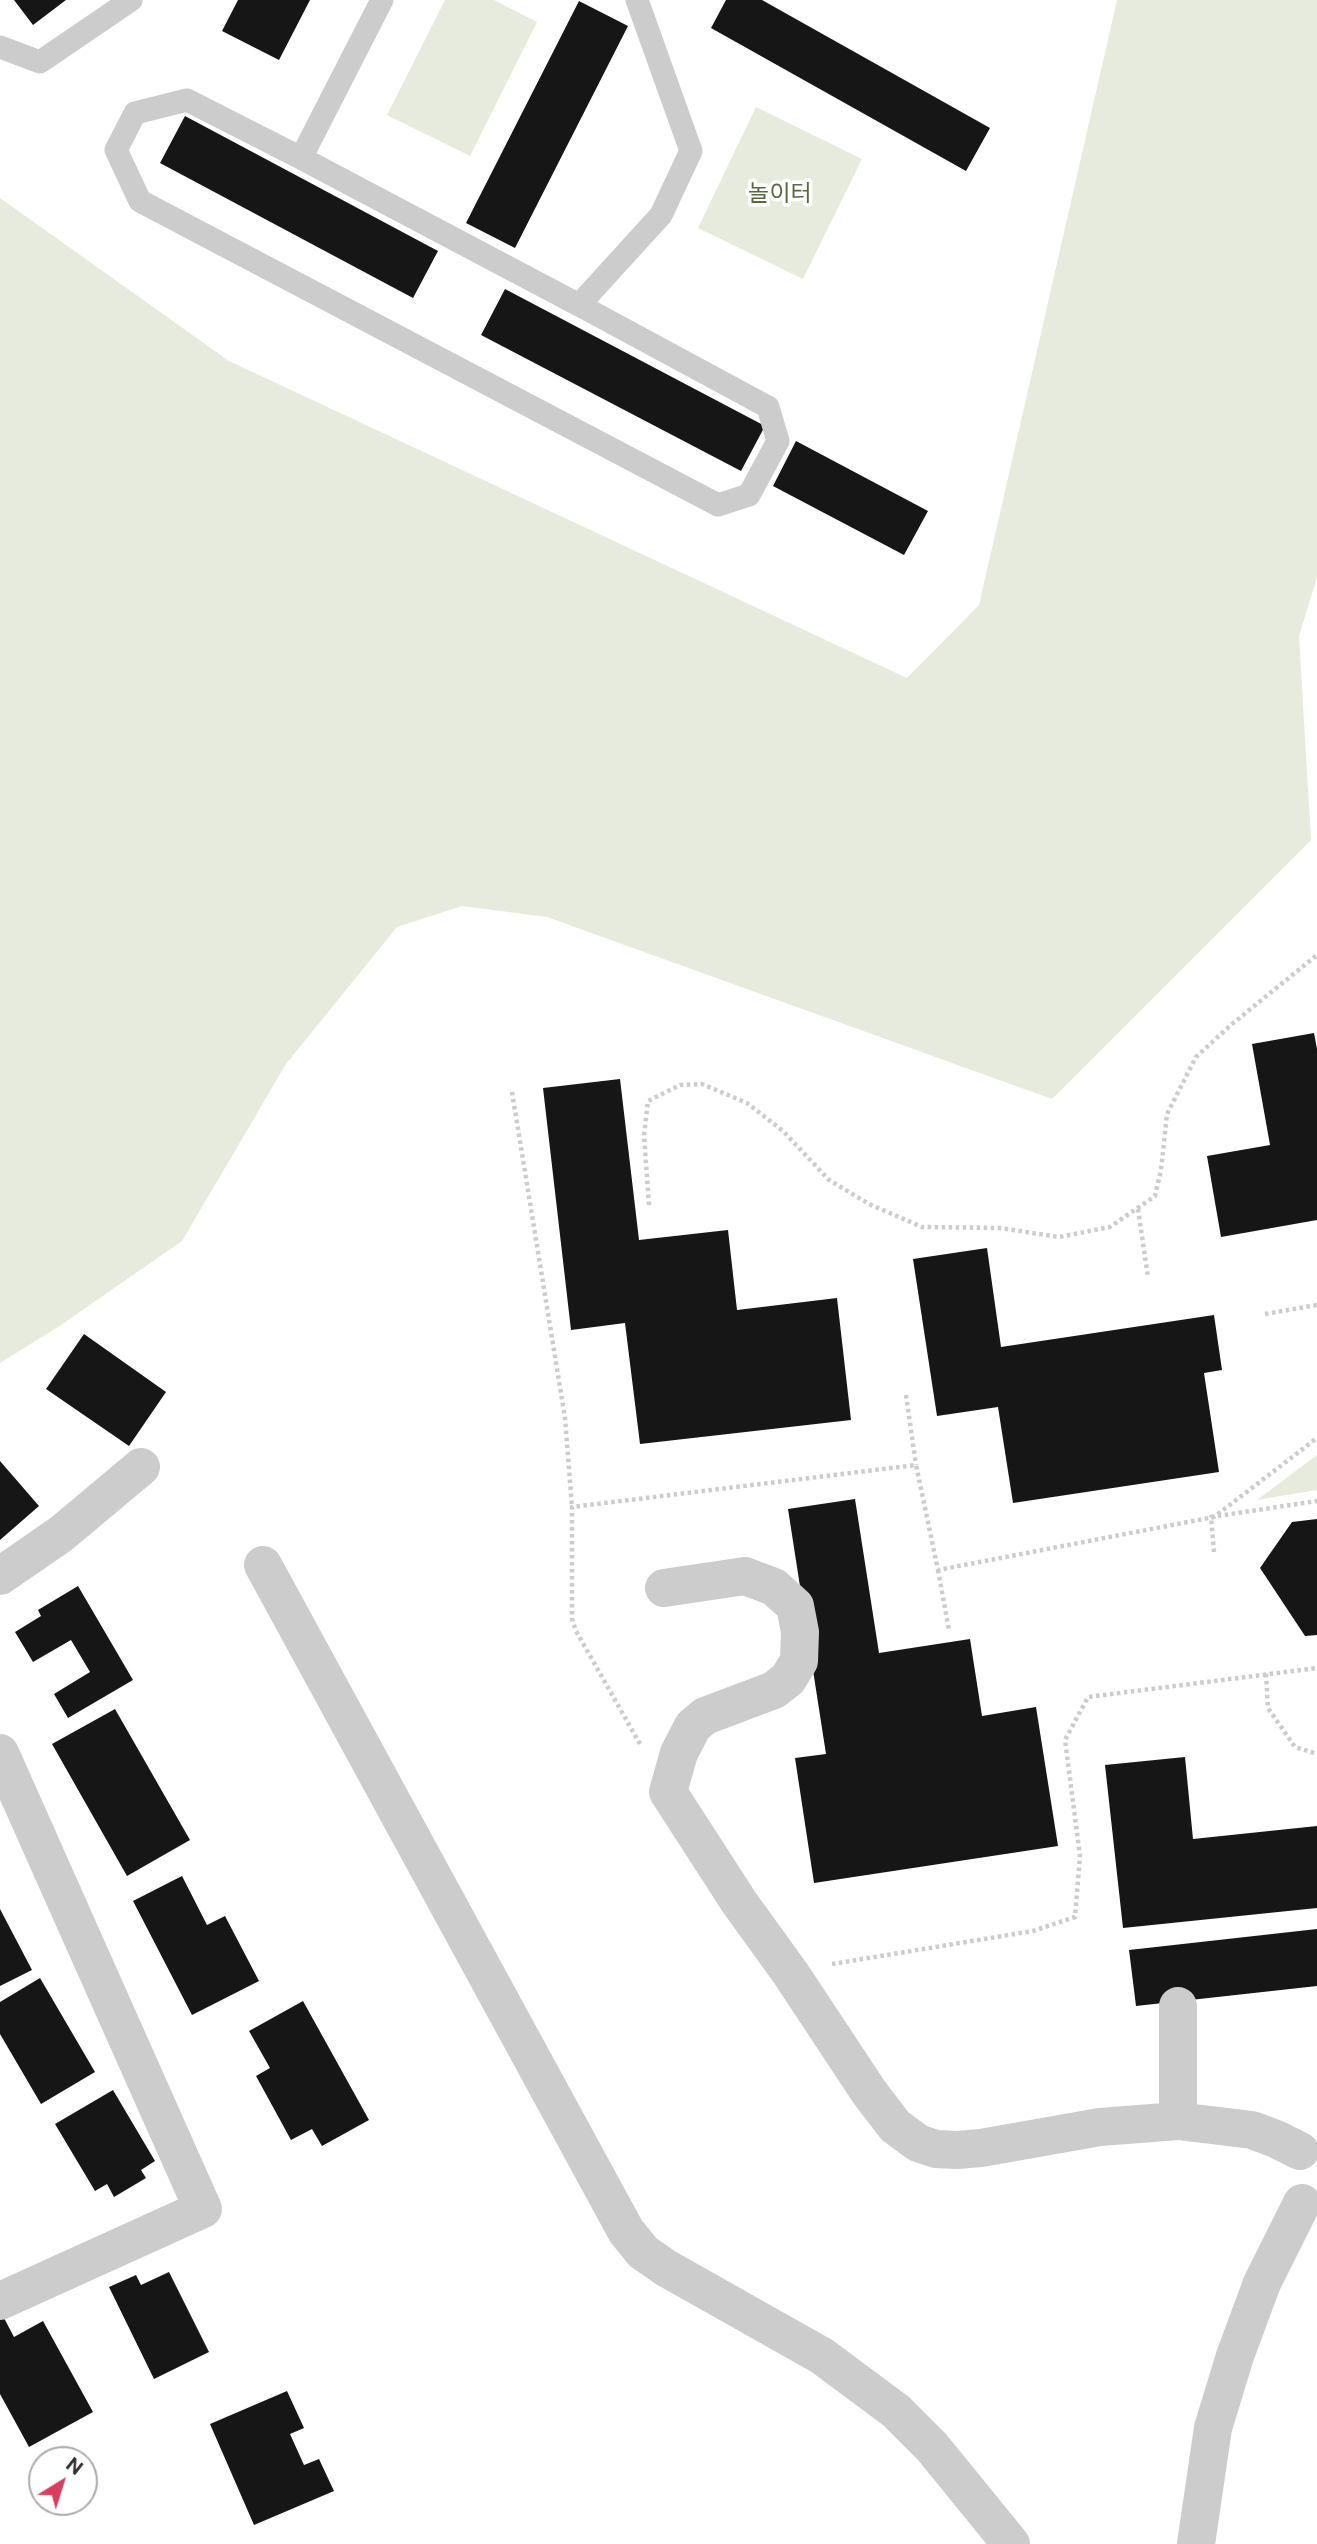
<!DOCTYPE html>
<html>
<head>
<meta charset="utf-8">
<style>
  body { margin:0 }
  #map { position:relative; width:1317px; height:2544px; overflow:hidden; background:#fff; font-family:"Public Sans",sans-serif }
  canvas { display:block }
  .north { position:absolute; left:28px; top:2446px; width:70px; height:70px; box-sizing:border-box; background:#fff; border:2px solid #acacac; border-radius:50%; rotate:38deg; font-size:19px; font-weight:700; line-height:28px; text-align:center; color:#2f2f2f }
  .north::after { content:''; display:block; margin:auto; width:24px; height:32px; background:#da3d5e; clip-path:polygon(50% 0,100% 100%,50% 72%,0 100%) }
</style>
</head>
<body>
<div id="map">
<canvas width="1317" height="2544"></canvas>
<div class="north">N</div>
</div>
<script>
const context = document.querySelector('canvas').getContext('2d');
context.lineJoin = 'round';
function paint(path, color) { context.fillStyle = color; context.fill(path, 'evenodd'); }
const shape = rows => new Path2D(rows.map(r => 'M' + r).join(''));
function strokePath(path, color, width, dash) { context.strokeStyle = color; context.lineWidth = width; context.lineCap = dash ? 'butt' : 'round'; context.setLineDash(dash || []); context.stroke(path); }
function write(font, color, halo, rows, align = 'center') {
  context.font = font + ' "Public Sans","Noto Sans KR",sans-serif'; context.lineWidth = 7; context.setLineDash([]); context.textBaseline = 'middle'; context.strokeStyle = halo; context.fillStyle = color; for (const [text, x, y, turn = 0] of rows) {
    context.save(); context.translate(x, y); context.rotate((+turn || 0) * Math.PI / 180); context.textAlign = isNaN(turn) ? turn : align; if (halo) context.strokeText(text, 0, 0); context.fillText(text, 0, 0); context.restore();
  }
}
paint(shape([
  [445,0,494,0,537,22,470,156,387,115],
  [1117,0,1317,0,1317,577,1299,636,1311,840,1052,1099,547,917,462,906,397,927,286,1064,182,1241,61,1325,0,1363,0,198,229,361,907,678,979,605],
  [756,107,862,159,803,279,698,228],
  [1317,1455,1317,1490,1257,1500]
]), '#e7ebde');
paint(shape([
  [14,0,66,0,33,25],
  [238,0,310,0,279,60,222,31],
  [726,0,762,0,990,128,966,171,711,28],
  [579,1,628,26,515,248,466,223],
  [185,116,438,251,413,298,160,163],
  [505,289,765,426,741,471,481,335],
  [796,441,928,511,904,555,773,486],
  [1314,1033,1317,1049,1317,1220,1221,1237,1207,1156,1270,1145,1252,1044],
  [620,1079,639,1240,728,1230,737,1310,837,1298,851,1420,640,1444,625,1323,571,1330,543,1088],
  [987,1248,1001,1347,1214,1315,1222,1370,1204,1373,1219,1472,1013,1503,998,1407,937,1416,913,1259],
  [84,1334,166,1392,129,1446,46,1389],
  [0,1461,39,1506,0,1540],
  [855,1499,879,1653,970,1639,982,1716,1036,1707,1058,1846,814,1883,795,1758,826,1754,788,1509],
  [1317,1519,1317,1635,1305,1636,1260,1568,1292,1522],
  [78,1586,133,1680,68,1718,54,1694,90,1672,71,1640,33,1662,15,1632,41,1616,38,1610],
  [115,1709,190,1840,127,1876,52,1744],
  [1185,1757,1193,1839,1317,1826,1317,1908,1123,1928,1105,1765],
  [182,1876,207,1925,225,1916,259,1981,192,2015,133,1901],
  [0,1909,32,1970,0,1986],
  [1317,1929,1317,1986,1136,2006,1129,1950],
  [40,1978,95,2072,41,2104,0,2034,0,2002],
  [303,2001,369,2120,322,2146,312,2129,291,2140,256,2076,270,2068,249,2031],
  [113,2090,155,2161,141,2170,146,2178,114,2197,107,2184,95,2191,55,2124],
  [169,2272,209,2352,154,2379,109,2287,136,2275,141,2285],
  [4,2318,14,2337,43,2321,93,2412,29,2447,0,2394,0,2319],
  [287,2391,304,2428,290,2434,304,2465,319,2459,334,2491,254,2525,210,2424]
]), '#161616');
strokePath(shape([
  [512,1092,565,1418,572,1507],
  [649,1205,644,1135,648,1101,680,1085,702,1084,747,1103,783,1131,829,1180,869,1204,922,1227,1000,1228,1059,1237,1110,1227,1155,1196,1161,1170,1167,1114,1196,1057,1232,1024,1317,955],
  [1138,1209,1148,1277],
  [1265,1314,1317,1305],
  [906,1395,916,1465],
  [1214,1552,1211,1517,1317,1501],
  [938,1570,949,1630],
  [1266,1674,1268,1708,1295,1747,1317,1754],
  [640,1744,576,1631,572,1619,572,1507,916,1465,938,1570,1214,1517,1317,1438],
  [832,1964,1033,1931,1075,1917,1080,1856,1065,1740,1088,1697,1317,1668]
]), '#ccc', 4.5, [3.5, 3.5]);
strokePath(shape([
  [382,0,301,158,187,100,135,113,116,150,140,201,718,505,749,495,778,441,768,407,579,305],
  [0,47,40,62,131,0],
  [301,158,579,305,661,215,691,151,637,0]
]), '#ccc', 23);
strokePath(shape([
  [263,1565,626,2231,643,2252,666,2268,822,2356,896,2411,932,2447,1011,2544],
  [0,1576,61,1534,141,1467],
  [664,1588,745,1576,774,1587,795,1606,800,1632,799,1661,788,1679,774,1690,705,1716,693,1726,679,1753,668,1792,739,1902,791,1974,869,2092,895,2126,918,2143,936,2149,957,2150,981,2148,1100,2127,1178,2121,1252,2130,1276,2139,1300,2151],
  [0,1753,203,2209,0,2301],
  [1178,2121,1178,2006],
  [1196,2544,1213,2428,1235,2356,1262,2283,1302,2203]
]), '#ccc', 38);
write('23px', '#58683f', '#fff', [
  ["놀이터",780,194]
]);
</script>
</body>
</html>
